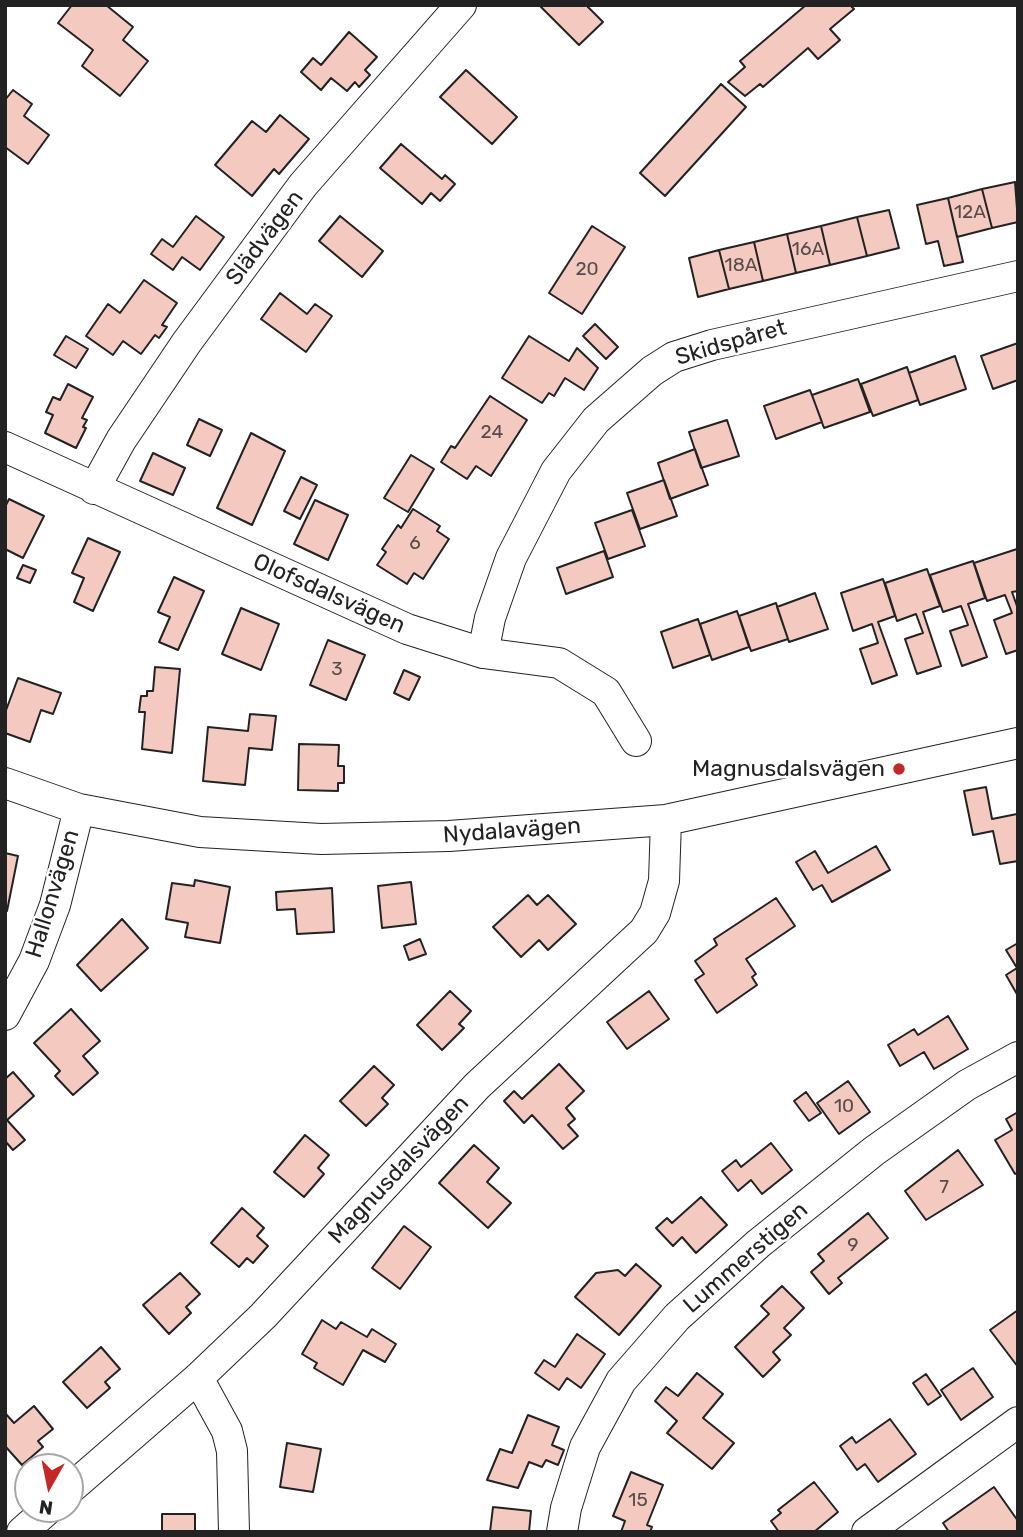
<!DOCTYPE html>
<html>
<head>
<meta charset="utf-8">
<style>
  body { margin:0 }
  #map { position:relative; width:1023px; height:1537px; overflow:hidden; background:#fff; font-family:Rubik,sans-serif }
  canvas { display:block }
  .frame { position:absolute; inset:0; border:7px solid #222; pointer-events:none }
  .north { position:absolute; left:14px; top:1453px; width:70px; height:70px; box-sizing:border-box; background:#fff; border:2px solid #a7a7a7; border-radius:50%; rotate:189deg; font-size:19px; font-weight:700; line-height:28px; text-align:center; color:#222 }
  .north::after { content:''; display:block; margin:auto; width:24px; height:32px; background:#c62828; clip-path:polygon(50% 0,100% 100%,50% 72%,0 100%) }
</style>
</head>
<body>
<div id="map">
<canvas width="1023" height="1537"></canvas>
<div class="frame"></div>
<div class="north">N</div>
</div>
<script>
const context = document.querySelector('canvas').getContext('2d');
context.lineJoin = 'round';
function paint(path, color) { context.fillStyle = color; context.fill(path, 'evenodd'); }
const shape = rows => new Path2D(rows.map(r => 'M' + r).join(''));
function strokePath(path, color, width, dash) { context.strokeStyle = color; context.lineWidth = width; context.lineCap = dash ? 'butt' : 'round'; context.setLineDash(dash || []); context.stroke(path); }
function write(font, color, halo, rows, align = 'center') {
  context.font = font + ' Rubik,sans-serif'; context.lineWidth = 5; context.setLineDash([]); context.textBaseline = 'middle'; context.strokeStyle = halo; context.fillStyle = color; for (const [text, x, y, turn = 0] of rows) {
    context.save(); context.translate(x, y); context.rotate((+turn || 0) * Math.PI / 180); context.textAlign = isNaN(turn) ? turn : align; if (halo) context.strokeText(text, 0, 0); context.fillText(text, 0, 0); context.restore();
  }
}
const building = shape([
  [72,5,106,5,133,27,123,40,148,61,120,96,82,66,93,50,58,23,72,5],
  [539,5,586,5,603,22,579,45,539,5],
  [806,5,850,5,854,9,830,29,840,40,818,59,808,48,763,87,760,84,745,96,728,82,745,67,740,61,806,5],
  [349,32,377,57,365,70,370,75,359,87,355,82,347,91,331,78,321,90,301,72,313,58,321,65,349,32],
  [466,70,517,117,492,144,440,97,466,70],
  [721,84,746,107,665,196,640,173,721,84],
  [13,90,32,104,24,116,49,135,28,164,5,147,5,100,13,90],
  [280,115,309,139,279,174,274,169,252,196,215,165,252,121,266,132,280,115],
  [401,144,442,179,445,175,455,184,440,201,431,193,422,204,380,168,401,144],
  [1015,182,1018,222,992,228,982,189,1015,182],
  [982,189,992,228,957,237,948,198,982,189],
  [948,198,963,262,944,266,938,241,926,244,917,205,948,198],
  [889,210,899,248,867,256,857,217,889,210],
  [196,216,224,237,200,270,182,257,173,270,151,254,162,239,173,247,196,216],
  [340,216,383,251,362,277,319,241,340,216],
  [857,217,867,256,830,265,821,226,857,217],
  [592,226,625,247,582,314,549,293,592,226],
  [821,226,830,265,796,273,787,234,821,226],
  [787,234,796,273,763,281,754,242,787,234],
  [754,242,763,281,729,289,719,250,754,242],
  [719,250,729,289,698,297,689,258,719,250],
  [144,280,177,303,162,325,167,327,159,338,155,335,141,354,123,341,113,355,86,336,108,304,120,313,144,280],
  [280,293,307,314,315,304,332,316,306,352,261,319,280,293],
  [595,324,618,347,606,359,583,336,595,324],
  [66,336,88,349,76,368,54,355,66,336],
  [529,336,569,361,577,348,598,368,584,390,565,378,554,396,549,393,542,403,502,378,529,336],
  [1018,343,1018,380,993,389,981,356,1018,343],
  [955,356,966,389,920,405,909,373,955,356],
  [907,367,918,400,873,416,861,384,907,367],
  [858,379,870,412,824,428,812,395,858,379],
  [68,384,93,397,82,418,87,420,83,427,86,428,76,448,45,433,53,415,46,412,53,397,60,400,68,384],
  [810,390,822,422,776,439,764,406,810,390],
  [490,396,527,420,491,476,476,466,467,479,441,462,451,446,455,448,490,396],
  [199,419,222,430,210,456,187,445,199,419],
  [727,420,739,456,701,468,689,432,727,420],
  [251,433,285,451,252,525,217,508,251,433],
  [695,449,708,485,670,499,658,463,695,449],
  [153,453,185,468,173,495,140,481,153,453],
  [411,455,434,469,408,512,384,498,411,455],
  [301,477,317,485,300,519,284,511,301,477],
  [664,480,677,516,640,529,627,493,664,480],
  [9,499,44,516,23,558,5,549,5,507,9,499],
  [315,500,348,515,328,560,294,544,315,500],
  [413,509,440,526,437,531,449,539,423,579,414,573,407,584,377,565,386,552,382,549,398,525,401,528,413,509],
  [632,510,645,546,608,559,595,523,632,510],
  [88,538,120,552,93,611,74,602,84,578,72,573,88,538],
  [1017,549,1018,591,1012,592,1018,609,1018,650,1006,654,994,620,1012,613,1005,595,987,601,974,563,1017,549],
  [604,551,613,577,566,594,557,568,604,551],
  [973,561,985,598,968,604,987,657,962,666,950,631,968,625,961,606,943,612,930,575,973,561],
  [23,565,36,570,30,583,17,578,23,565],
  [927,569,940,606,923,612,941,666,917,674,905,639,923,633,916,614,897,621,885,583,927,569],
  [174,577,204,591,178,650,159,642,170,617,158,612,174,577],
  [883,579,895,616,878,622,897,675,872,684,860,649,878,643,872,624,853,631,841,593,883,579],
  [815,593,828,629,789,642,777,607,815,593],
  [776,603,788,639,751,651,739,616,776,603],
  [241,608,279,624,261,670,222,654,241,608],
  [737,611,749,647,712,660,700,624,737,611],
  [698,619,710,655,673,668,661,632,698,619],
  [328,640,365,655,346,700,310,685,328,640],
  [155,667,180,669,172,753,142,749,145,712,139,712,141,696,147,696,147,691,153,691,155,667],
  [404,670,420,677,409,700,394,693,404,670],
  [18,678,61,693,53,714,41,710,30,742,5,733,5,713,18,678],
  [250,714,276,716,272,750,249,748,245,785,203,781,208,727,248,731,250,714],
  [299,744,339,745,338,766,344,766,344,783,338,783,338,791,298,790,299,744],
  [986,787,992,819,1017,814,1018,808,1018,861,1000,864,993,831,973,835,964,791,986,787],
  [876,846,890,870,832,902,822,885,813,890,796,862,815,851,828,873,876,846],
  [5,853,18,856,7,911,5,911,5,853],
  [195,880,230,887,220,943,185,937,188,923,166,919,172,883,194,886,195,880],
  [411,882,416,924,382,928,378,886,411,882],
  [332,888,334,932,297,934,295,909,277,910,276,892,332,888],
  [528,895,537,905,548,895,576,924,548,950,539,940,521,957,493,927,528,895],
  [776,898,795,926,746,959,756,974,752,977,757,985,717,1013,695,980,704,974,695,961,717,945,714,939,776,898],
  [122,919,148,948,101,991,77,965,122,919],
  [420,939,426,954,409,960,404,946,420,939],
  [1018,943,1018,996,1006,975,1017,968,1006,950,1018,943],
  [450,991,471,1011,459,1024,464,1028,442,1050,417,1025,450,991],
  [649,991,669,1019,627,1049,607,1022,649,991],
  [71,1009,100,1041,83,1056,98,1073,73,1095,55,1076,60,1071,34,1043,71,1009],
  [948,1016,968,1049,934,1069,924,1052,900,1066,888,1045,914,1029,918,1035,948,1016],
  [559,1064,584,1091,566,1108,575,1119,568,1125,578,1136,563,1149,532,1115,524,1123,504,1101,514,1091,522,1099,559,1064],
  [374,1066,394,1085,382,1098,388,1104,366,1126,340,1101,374,1066],
  [13,1072,34,1096,7,1120,25,1140,13,1150,5,1141,5,1079,13,1072],
  [848,1081,870,1112,839,1134,817,1103,848,1081],
  [806,1092,821,1113,809,1121,794,1101,806,1092],
  [1018,1112,1018,1172,1015,1174,995,1140,1012,1130,1006,1119,1018,1112],
  [305,1135,329,1155,318,1168,324,1174,304,1197,274,1172,305,1135],
  [771,1143,792,1170,762,1194,751,1180,738,1191,722,1171,736,1160,741,1167,771,1143],
  [474,1145,499,1168,487,1182,511,1203,488,1228,439,1183,474,1145],
  [958,1150,983,1185,926,1220,905,1191,958,1150],
  [701,1197,727,1225,696,1253,682,1237,673,1246,656,1228,667,1218,672,1223,701,1197],
  [242,1208,264,1228,257,1236,268,1246,253,1263,247,1258,239,1267,211,1243,242,1208],
  [868,1213,888,1238,838,1278,842,1283,829,1294,811,1272,824,1261,818,1254,868,1213],
  [404,1226,431,1247,400,1289,372,1268,404,1226],
  [636,1264,661,1286,619,1335,575,1297,596,1273,618,1270,625,1276,636,1264],
  [180,1273,200,1294,186,1307,191,1313,169,1334,143,1305,180,1273],
  [782,1286,804,1308,784,1328,791,1335,773,1352,780,1360,763,1377,735,1347,769,1314,761,1306,782,1286],
  [1018,1310,1018,1367,990,1330,1018,1310],
  [322,1320,336,1329,341,1322,367,1337,372,1329,396,1344,385,1362,363,1350,343,1385,314,1368,317,1363,302,1354,322,1320],
  [577,1334,605,1354,581,1388,567,1378,559,1390,535,1373,544,1360,555,1367,577,1334],
  [101,1347,120,1369,105,1382,110,1388,87,1408,63,1382,101,1347],
  [973,1368,993,1397,961,1420,941,1390,973,1368],
  [697,1373,723,1394,703,1418,734,1443,712,1469,667,1433,677,1421,655,1401,666,1387,678,1396,697,1373],
  [926,1374,941,1396,928,1405,913,1383,926,1374],
  [34,1406,53,1429,38,1441,43,1447,22,1465,5,1446,5,1413,14,1423,34,1406],
  [528,1415,559,1427,552,1445,564,1450,558,1465,546,1460,542,1467,529,1462,518,1488,487,1480,500,1449,512,1453,528,1415],
  [890,1419,916,1454,878,1482,865,1464,857,1470,840,1446,852,1437,856,1443,890,1419],
  [287,1443,321,1449,313,1492,280,1487,287,1443],
  [631,1472,663,1485,647,1525,652,1527,650,1532,621,1532,625,1521,613,1516,631,1472],
  [814,1482,838,1512,814,1532,779,1532,771,1521,781,1513,778,1510,814,1482],
  [994,1487,1018,1521,1018,1532,949,1532,943,1523,994,1487],
  [493,1507,531,1511,529,1532,490,1532,493,1507],
  [162,1514,195,1514,195,1532,162,1532,162,1514]
]);
paint(building, '#f3c9c0');
strokePath(building, '#222', 2);
const minor = shape([
  [5,447,407,629,483,653,559,663,606,692,636,741],
  [94,489,121,440,187,342,303,185,461,5],
  [483,653,490,618,511,558,556,471,596,420,652,371,674,357,712,345,1018,276],
  [5,783,79,809,200,832,321,839,449,836,666,820,1018,743],
  [5,1015,34,961,55,905,79,809],
  [198,1378,227,1431,232,1451,234,1532],
  [70,1489,198,1378,263,1316,477,1086,644,931,655,913,664,881,666,820],
  [22,1532,48,1509],
  [562,1532,566,1508,585,1447,621,1381,677,1317,758,1244,874,1151,967,1085,1018,1057],
  [867,1532,1018,1422]
]);
strokePath(minor, '#222', 32);
strokePath(minor, '#fff', 30);
for (const [x, y, r, color] of [
  [899,769,7,"#c62828"]
]) { const dot = new Path2D(); dot.arc(x, y, r, 0, 2 * Math.PI); context.fillStyle = color; context.fill(dot); strokePath(dot, '#fff', 2.5); }
write('19px', '#564c4a', null, [
  ["12A",970,213],
  ["16A",808,250],
  ["18A",741,266],
  ["20",587,270],
  ["24",492,433],
  ["6",415,544],
  ["3",337,670],
  ["10",844,1107],
  ["7",944,1188],
  ["9",853,1246],
  ["15",638,1501]
]);
write('23px', '#222', '#fff', [
  ["Slädvägen",265,238,-53],
  ["Skidspåret",731,343,-16],
  ["Olofsdalsvägen",329,594,24],
  ["Nydalavägen",512,831,-4],
  ["Hallonvägen",53,894,-73],
  ["Magnusdalsvägen",399,1170,-47],
  ["Lummerstigen",746,1258,-41]
]);
write('23px', '#222', '#fff', [
  ["Magnusdalsvägen",885,769]
], 'right');
</script>
</body>
</html>
